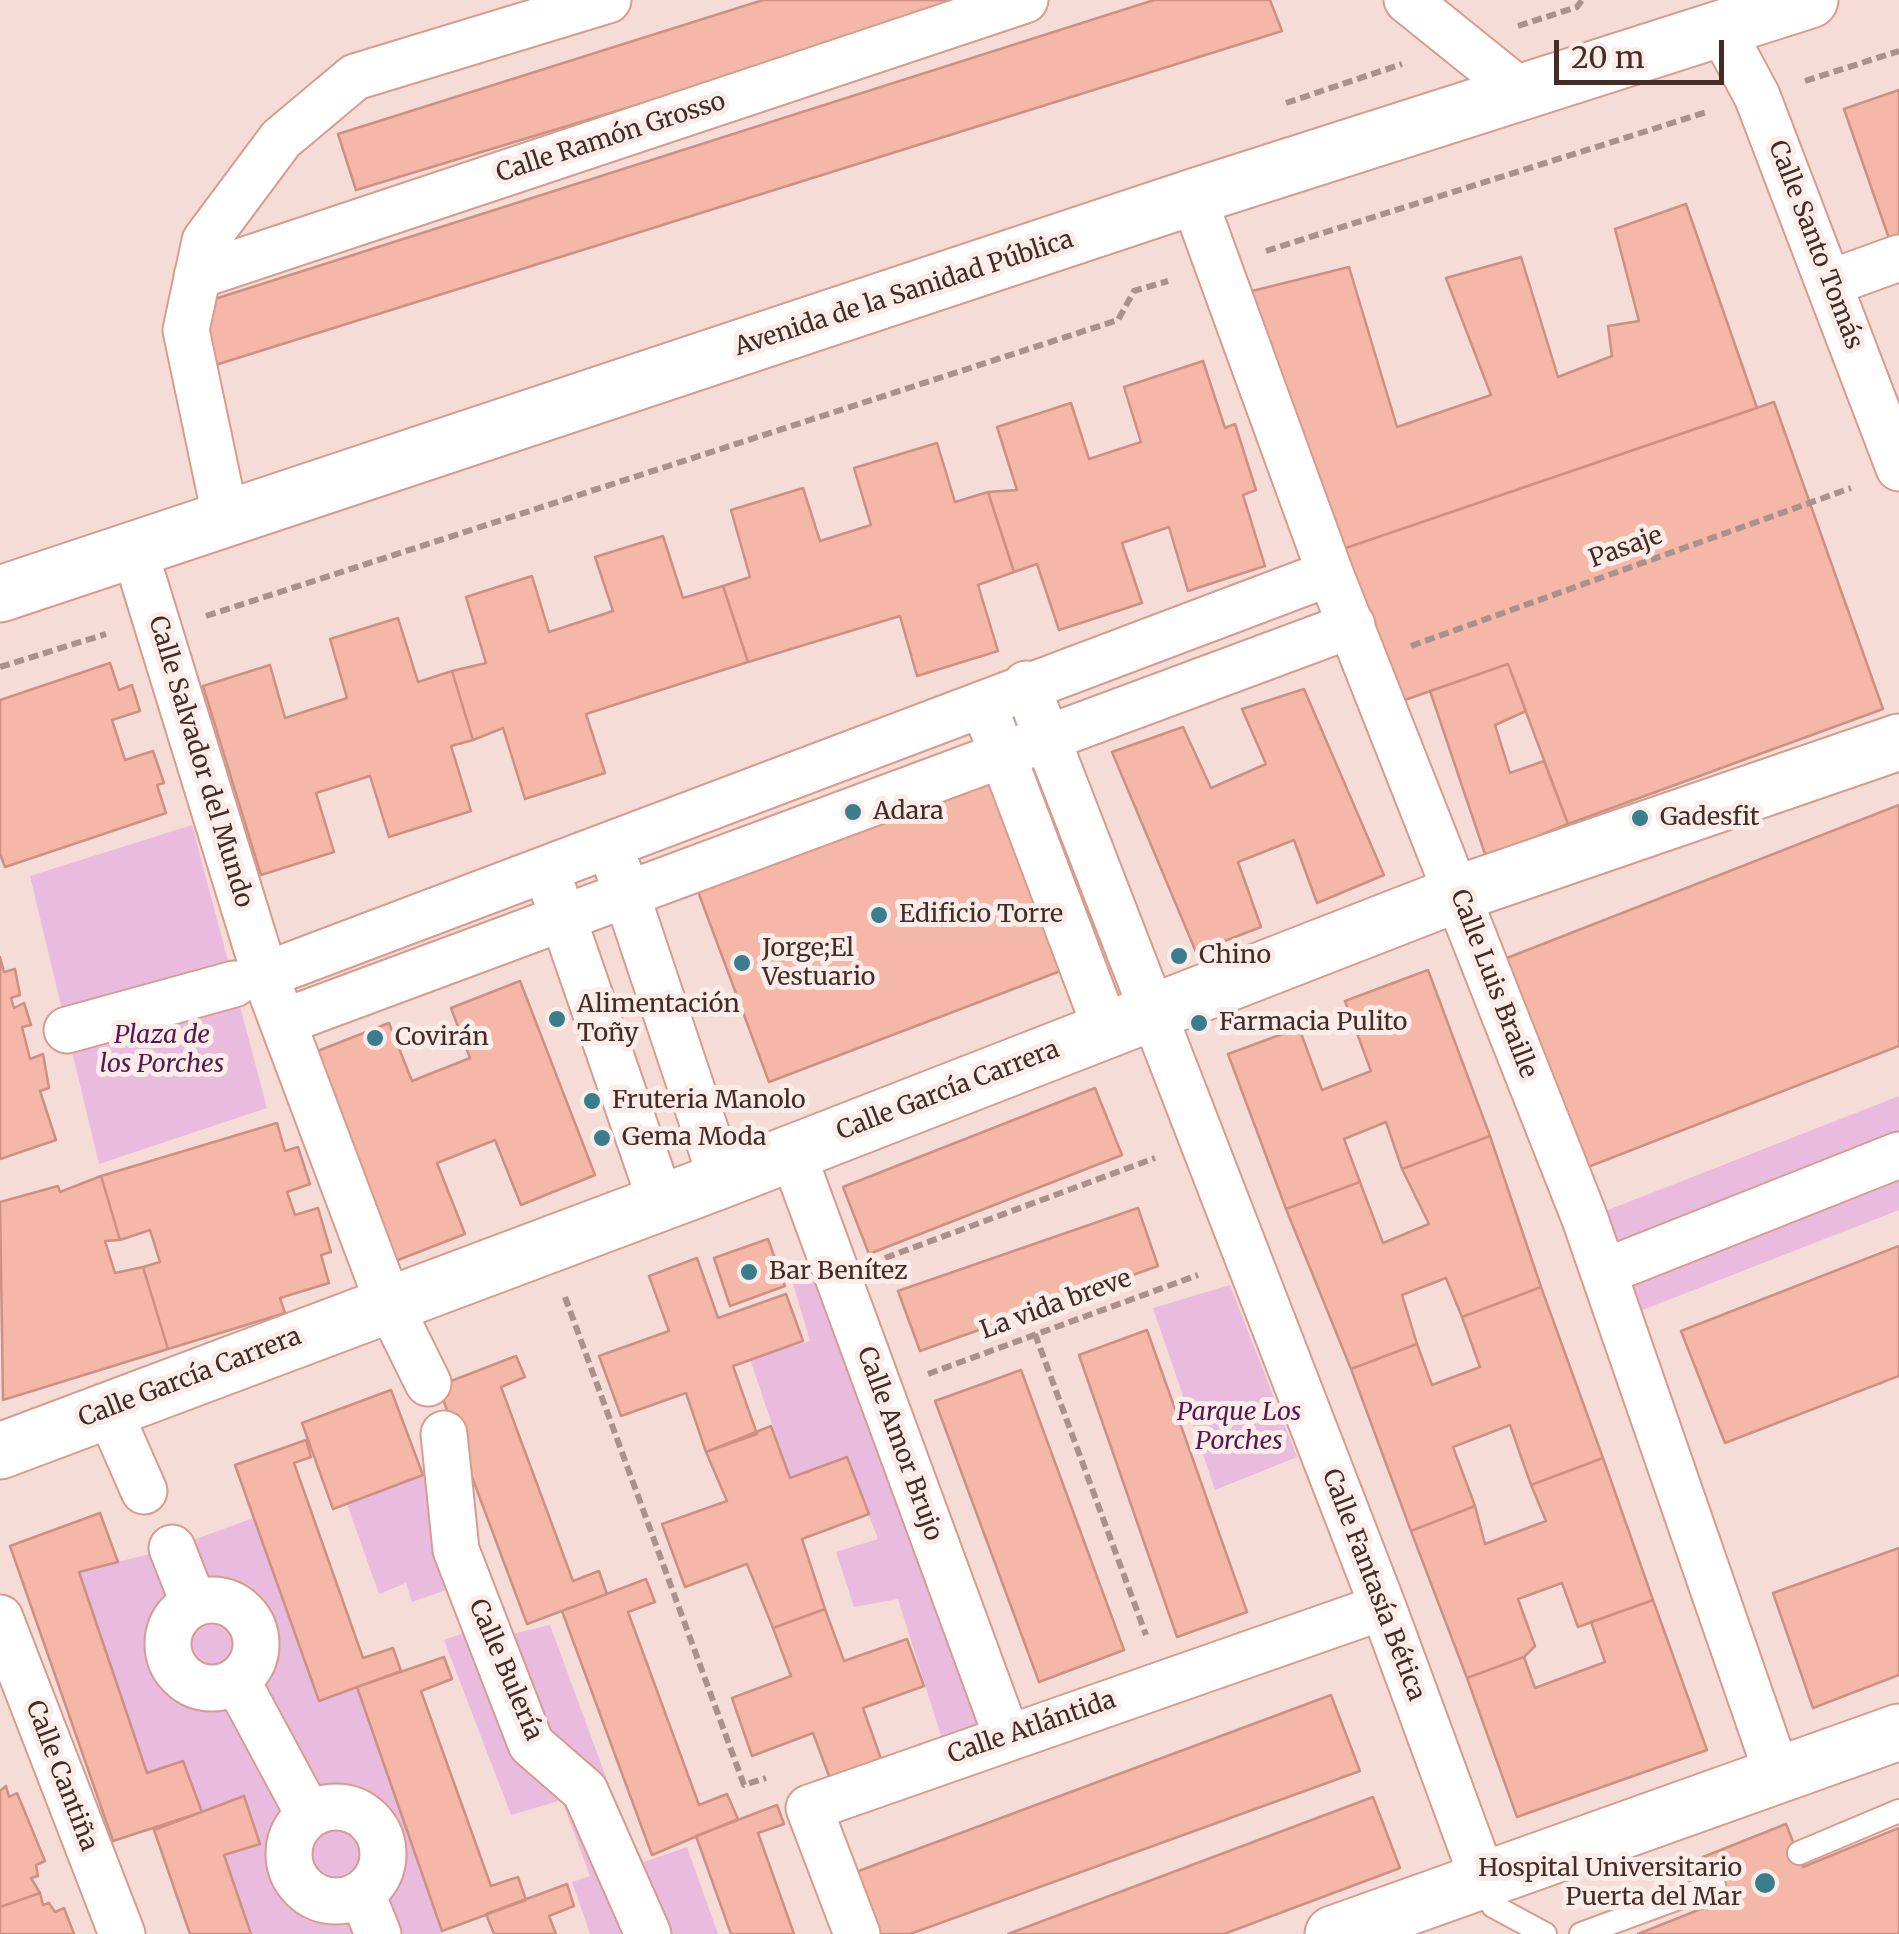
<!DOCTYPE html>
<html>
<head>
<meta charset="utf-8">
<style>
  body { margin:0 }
  #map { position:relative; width:1899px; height:1934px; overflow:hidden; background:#f6dcd6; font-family:Merriweather,serif }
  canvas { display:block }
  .scale { position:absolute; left:1554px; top:40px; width:170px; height:45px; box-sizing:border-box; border:5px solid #452d27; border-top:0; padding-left:12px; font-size:30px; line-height:35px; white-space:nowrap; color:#452d27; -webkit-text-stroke:8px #faede9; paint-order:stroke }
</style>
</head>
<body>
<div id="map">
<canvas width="1899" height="1934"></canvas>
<div class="scale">20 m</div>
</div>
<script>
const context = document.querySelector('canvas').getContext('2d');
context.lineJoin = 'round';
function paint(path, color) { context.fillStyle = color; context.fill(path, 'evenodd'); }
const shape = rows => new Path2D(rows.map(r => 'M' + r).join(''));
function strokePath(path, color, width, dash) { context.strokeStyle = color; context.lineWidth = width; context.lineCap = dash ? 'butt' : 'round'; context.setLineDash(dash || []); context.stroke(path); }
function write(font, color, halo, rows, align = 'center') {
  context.font = font + ' Merriweather,serif'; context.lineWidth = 10; context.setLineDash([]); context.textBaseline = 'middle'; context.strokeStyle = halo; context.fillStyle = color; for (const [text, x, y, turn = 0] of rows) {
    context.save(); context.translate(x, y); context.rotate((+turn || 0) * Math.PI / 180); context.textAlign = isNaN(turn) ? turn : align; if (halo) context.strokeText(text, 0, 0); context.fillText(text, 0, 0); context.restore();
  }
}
paint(shape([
  [192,825,267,1108,99,1164,30,876],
  [1899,1096,1899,1210,1622,1318,1585,1219],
  [819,1261,984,1722,942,1739,898,1599,854,1607,836,1552,878,1539,847,1457,790,1478,750,1359,810,1341,788,1267],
  [1230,1285,1297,1457,1215,1490,1153,1308],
  [451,1464,508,1635,550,1625,638,1864,687,1847,718,1934,590,1934,572,1882,590,1876,562,1800,511,1815,444,1640,464,1633,446,1590,412,1602,406,1583,379,1594,347,1504],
  [253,1518,318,1701,357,1687,442,1934,251,1934,224,1855,259,1844,244,1796,202,1812,183,1761,147,1773,79,1572,172,1548]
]), '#e9bcdf');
const building = shape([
  [763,0,983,0,356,190,338,134,763,0],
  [1154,0,1270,0,1282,31,209,367,199,304,1154,0],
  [1899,90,1899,248,1893,250,1844,109,1899,90],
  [1686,204,1757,408,1340,550,1248,292,1349,267,1397,427,1491,395,1446,278,1521,257,1558,377,1612,356,1608,326,1639,321,1615,229,1686,204],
  [1203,361,1225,428,1235,424,1256,490,1243,495,1265,566,1188,591,1169,527,1122,543,1142,603,1059,630,1037,564,1014,572,988,492,1017,490,997,427,1071,403,1089,459,1141,442,1124,387,1203,361],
  [1774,402,1883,709,1568,824,1508,664,1399,702,1340,550,1774,402],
  [937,443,955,502,988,492,1014,572,978,585,998,651,917,676,900,616,748,662,723,586,750,577,731,510,803,488,820,541,871,525,854,468,937,443],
  [663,536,683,598,723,586,748,662,586,714,605,773,525,799,503,728,473,740,452,671,486,663,466,597,532,576,549,632,613,611,595,557,663,536],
  [398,618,418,682,452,671,473,740,451,746,471,811,389,837,370,776,316,793,334,852,261,875,203,686,270,665,285,718,347,698,330,639,398,618],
  [110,663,119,690,132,685,140,711,112,720,125,760,153,751,164,783,157,785,166,813,5,867,0,854,0,700,110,663],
  [1508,664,1526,711,1495,725,1510,773,1544,761,1568,824,1486,857,1430,691,1508,664],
  [1304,689,1384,875,1317,903,1294,840,1238,862,1261,927,1196,952,1112,752,1183,727,1211,788,1266,764,1242,709,1304,689],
  [990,748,1071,967,769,1082,687,862,990,748],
  [1899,805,1899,1046,1570,1174,1489,965,1899,805],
  [0,957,4,972,15,969,20,995,11,998,14,1008,24,1003,31,1025,22,1027,30,1059,43,1054,49,1088,40,1091,56,1140,0,1159,0,957],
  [1428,970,1490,1136,1402,1169,1386,1122,1344,1139,1360,1182,1286,1209,1228,1054,1299,1028,1322,1090,1371,1071,1345,1001,1428,970],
  [520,981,595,1175,521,1205,495,1140,437,1163,465,1234,385,1265,305,1056,389,1023,412,1081,470,1058,451,1008,520,981],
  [1095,1088,1122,1155,869,1254,843,1187,1095,1088],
  [277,1123,285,1151,298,1147,310,1184,287,1192,295,1215,318,1208,331,1252,321,1255,329,1283,280,1298,285,1313,168,1349,143,1267,160,1262,150,1230,120,1240,101,1176,277,1123],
  [1490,1136,1541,1287,1462,1317,1446,1278,1402,1295,1417,1344,1351,1369,1286,1209,1360,1182,1383,1243,1429,1224,1402,1169,1490,1136],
  [101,1176,120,1240,105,1241,115,1273,143,1267,168,1349,3,1400,0,1202,58,1186,60,1192,101,1176],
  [1138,1208,1158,1266,920,1351,898,1291,1138,1208],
  [768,1239,785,1286,730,1306,714,1258,768,1239],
  [1899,1246,1899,1376,1725,1443,1681,1331,1899,1246],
  [697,1258,718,1318,786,1294,803,1341,733,1366,757,1434,706,1452,686,1393,621,1416,599,1356,669,1331,649,1276,697,1258],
  [1541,1287,1603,1458,1531,1485,1510,1425,1453,1447,1475,1506,1411,1531,1351,1369,1417,1344,1432,1385,1480,1367,1462,1317,1541,1287],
  [1147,1330,1247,1612,1177,1637,1079,1355,1147,1330],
  [516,1356,525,1377,501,1387,573,1581,599,1571,607,1594,527,1624,438,1386,516,1356],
  [1021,1370,1124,1650,1039,1682,935,1401,1021,1370],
  [391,1390,423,1475,333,1509,302,1423,391,1390],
  [771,1426,790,1478,847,1457,869,1514,802,1539,825,1609,773,1628,747,1564,685,1587,662,1524,727,1501,706,1452,771,1426],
  [306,1440,311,1457,294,1463,363,1658,393,1648,401,1671,319,1701,235,1465,306,1440],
  [1603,1458,1653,1600,1578,1627,1562,1583,1518,1599,1535,1646,1524,1657,1467,1678,1411,1531,1475,1506,1485,1544,1546,1521,1531,1485,1603,1458],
  [100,1513,118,1562,79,1572,147,1773,183,1761,202,1812,113,1841,10,1546,100,1513],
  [1899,1548,1899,1675,1813,1708,1773,1593,1899,1548],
  [646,1579,655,1602,628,1612,699,1805,727,1794,738,1819,652,1855,562,1611,646,1579],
  [1653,1600,1707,1750,1517,1817,1467,1678,1524,1657,1535,1688,1605,1662,1591,1622,1653,1600],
  [825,1609,844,1661,907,1639,924,1686,863,1708,886,1773,832,1784,813,1733,752,1756,732,1698,791,1676,773,1628,825,1609],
  [444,1657,452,1679,421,1691,491,1886,518,1877,526,1900,442,1931,357,1687,444,1657],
  [1331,1695,1360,1771,910,1934,879,1934,856,1872,1331,1695],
  [6,1786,9,1797,17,1793,45,1861,36,1865,38,1876,31,1878,40,1893,0,1907,0,1791,6,1786],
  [244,1796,260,1844,224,1855,251,1934,190,1934,154,1830,244,1796],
  [1373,1797,1400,1868,1224,1934,1008,1934,1373,1797],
  [777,1805,784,1824,758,1833,794,1934,731,1934,696,1836,777,1805],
  [1786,1824,1803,1867,1899,1828,1899,1934,1638,1934,1721,1901,1703,1857,1786,1824],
  [567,1884,574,1906,549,1916,556,1934,494,1934,486,1914,567,1884],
  [40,1893,43,1905,49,1903,55,1912,64,1908,74,1934,0,1934,0,1907,40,1893]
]);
paint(building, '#f5b7a8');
strokePath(building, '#cc9182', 2.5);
const lane = shape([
  [1799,1853,1899,1811],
  [1483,1879,1493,1906,1545,1934],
  [1581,1934,1714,1885]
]);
const street = shape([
  [1407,0,1520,91],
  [1720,27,1757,96,1899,468],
  [1193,197,1330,573,1585,1219,1778,1776],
  [197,276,1025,0],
  [1830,283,1899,258],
  [226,520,186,330,205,241,281,139,355,77,608,0],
  [134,549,265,975,388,1302,428,1383],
  [1026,684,1383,1607,1483,1879],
  [992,727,1106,1029],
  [618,869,722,1180],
  [554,892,661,1202],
  [265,975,1330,573],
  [283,1022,1352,625],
  [67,1030,234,984],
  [792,1152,1007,1737],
  [1604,1272,1899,1155],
  [108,1409,144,1491],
  [444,1434,456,1550,531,1744,585,1791,648,1934],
  [172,1548,194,1604],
  '168 1644a44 44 0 1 1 88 0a44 44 0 1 1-88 0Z',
  [0,1618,122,1934],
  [237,1681,309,1815],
  '289 1854a47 47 0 1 1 94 0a47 47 0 1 1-94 0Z',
  [362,1894,378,1934],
  [857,1934,809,1808,1383,1607]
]);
const secondary = shape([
  [0,594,1193,197,1810,0],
  [0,1451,722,1180,1457,894,1899,742],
  [1333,1934,1899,1732]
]);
strokePath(lane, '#d79c8d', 26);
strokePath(street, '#d79c8d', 49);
strokePath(secondary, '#d79c8d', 59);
strokePath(shape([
  [1518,26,1577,7,1582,0],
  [1805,81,1899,51],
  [1286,103,1402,64],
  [1266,251,1707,112],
  [206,616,1118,320,1134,291,1168,281],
  [1411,646,1851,488],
  [0,667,106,634],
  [885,1258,1155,1158],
  [565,1297,744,1785,766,1778],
  [1035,1334,1146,1635],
  [928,1374,1198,1275]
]), '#aa918b', 6, [10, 5]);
strokePath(lane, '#fff', 22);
strokePath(street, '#fff', 45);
strokePath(secondary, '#fff', 55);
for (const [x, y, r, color] of [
  [853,812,10,"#3a7e8d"],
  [1640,818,10,"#3a7e8d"],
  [879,915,10,"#3a7e8d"],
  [1179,956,10,"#3a7e8d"],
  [742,963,10,"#3a7e8d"],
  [557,1019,10,"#3a7e8d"],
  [1199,1023,10,"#3a7e8d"],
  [375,1038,10,"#3a7e8d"],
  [592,1101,10,"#3a7e8d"],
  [602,1138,10,"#3a7e8d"],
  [749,1272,10,"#3a7e8d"],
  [1765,1883,12,"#3a7e8d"]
]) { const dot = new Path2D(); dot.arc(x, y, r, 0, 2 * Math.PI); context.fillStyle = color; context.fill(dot); strokePath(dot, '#faede9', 4); }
write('25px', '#452d27', '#faede9', [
  ["Calle Ramón Grosso",611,138,-18],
  ["Calle Santo Tomás",1815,245,69],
  ["Avenida de la Sanidad Pública",904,294,-18],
  ["Pasaje",1626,548,-20],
  ["Calle Salvador del Mundo",200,762,73],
  ["Calle Luis Braille",1493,984,69],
  ["Calle García Carrera",948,1091,-21],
  ["La vida breve",1056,1305,-20],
  ["Calle García Carrera",190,1378,-21],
  ["Calle Amor Brujo",899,1444,70],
  ["Calle Fantasía Bética",1373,1585,69],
  ["Calle Bulería",505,1670,67],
  ["Calle Atlántida",1032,1728,-19],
  ["Calle Cantiña",61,1776,69]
]);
write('25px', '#452d27', '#faede9', [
  ["Adara",873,812],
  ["Gadesfit",1660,818],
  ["Edificio Torre",899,915],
  ["Jorge;El",762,949],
  ["Vestuario",762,978],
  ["Chino",1199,956],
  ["Alimentación",577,1005],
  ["Toñy",577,1034],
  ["Farmacia Pulito",1219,1023],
  ["Covirán",395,1038],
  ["Fruteria Manolo",612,1101],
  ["Gema Moda",622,1138],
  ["Bar Benítez",769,1272],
  ["Hospital Universitario",1742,1869,"right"],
  ["Puerta del Mar",1742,1898,"right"]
], 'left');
write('italic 25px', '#57194d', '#faede9', [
  ["Plaza de",162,1036],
  ["los Porches",162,1065],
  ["Parque Los",1239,1413],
  ["Porches",1239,1442]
]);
</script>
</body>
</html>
